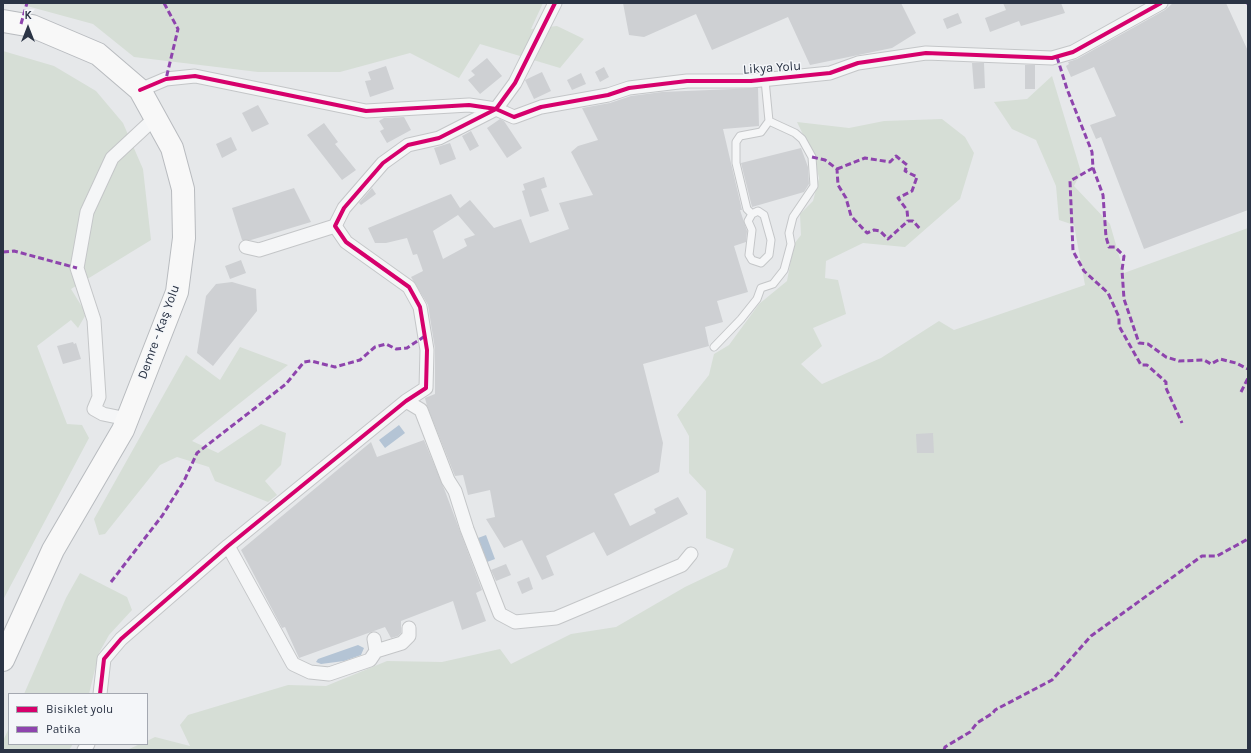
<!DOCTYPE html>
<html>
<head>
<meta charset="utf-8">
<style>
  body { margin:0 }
  #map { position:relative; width:1251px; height:753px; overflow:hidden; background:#e6e8ea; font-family:Karla,sans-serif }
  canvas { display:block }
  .frame { position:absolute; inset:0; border:4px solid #2b3445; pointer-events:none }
  .legend { position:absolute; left:8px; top:693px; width:140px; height:52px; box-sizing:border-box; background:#f4f6f9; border:1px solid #a4a8b1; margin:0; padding:5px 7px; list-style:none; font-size:12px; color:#2b3445 }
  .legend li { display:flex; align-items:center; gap:8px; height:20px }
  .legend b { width:20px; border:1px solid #a4a8b1 }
  .north { position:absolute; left:8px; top:8px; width:40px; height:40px; -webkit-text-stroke:3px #f4f6f9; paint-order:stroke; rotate:0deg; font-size:11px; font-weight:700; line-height:16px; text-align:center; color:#2b3445 }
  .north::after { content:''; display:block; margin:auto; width:14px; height:18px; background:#2b3445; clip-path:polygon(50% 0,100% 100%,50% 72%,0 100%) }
</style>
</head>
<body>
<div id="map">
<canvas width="1251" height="753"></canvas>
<div class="frame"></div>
<ul class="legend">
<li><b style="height:5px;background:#d6006c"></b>Bisiklet yolu</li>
<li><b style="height:5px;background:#8e44ad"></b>Patika</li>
</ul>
<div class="north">K</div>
</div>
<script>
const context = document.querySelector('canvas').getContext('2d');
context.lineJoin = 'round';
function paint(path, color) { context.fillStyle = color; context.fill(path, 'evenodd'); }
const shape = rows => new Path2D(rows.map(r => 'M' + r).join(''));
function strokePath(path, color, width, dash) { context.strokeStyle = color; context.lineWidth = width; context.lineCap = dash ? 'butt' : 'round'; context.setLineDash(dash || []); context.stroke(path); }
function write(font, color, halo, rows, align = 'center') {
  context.font = font + ' Karla,sans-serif'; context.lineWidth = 3; context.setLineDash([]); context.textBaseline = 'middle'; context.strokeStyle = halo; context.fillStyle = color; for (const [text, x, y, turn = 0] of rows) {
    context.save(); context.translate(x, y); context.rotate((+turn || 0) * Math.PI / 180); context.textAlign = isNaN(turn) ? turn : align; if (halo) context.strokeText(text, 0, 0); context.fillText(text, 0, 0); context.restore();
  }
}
paint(shape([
  [16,3,543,3,531,29,557,26,584,39,560,68,480,44,459,78,410,53,340,72,258,72,134,57,93,24],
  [3,51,54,66,96,91,123,123,143,169,151,240,71,289,84,310,85,316,78,328,71,320,37,346,67,424,82,425,89,438,3,600],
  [1052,76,1081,172,1074,186,1110,224,1124,273,1248,228,1248,750,127,750,140,744,147,744,147,741,155,737,190,746,180,725,188,715,288,685,326,686,387,661,442,662,500,649,511,664,571,634,616,627,685,587,727,567,734,549,706,538,706,491,689,473,689,436,677,415,709,375,714,354,729,345,759,304,787,281,794,244,801,235,800,214,813,201,819,178,814,157,797,122,849,128,884,121,942,119,965,137,974,153,960,199,905,247,863,243,826,261,825,278,838,280,846,314,813,328,822,346,801,364,822,384,881,358,939,321,954,330,1085,285,1074,225,1059,220,1056,186,1036,140,1012,129,994,102,1027,99],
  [240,347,288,365,192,441,218,453,261,424,286,433,281,465,265,481,277,495,268,502,215,481,209,467,177,457,160,465,105,534,99,535,94,519,186,355,220,380],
  [80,573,127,597,132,610,109,635,99,653,89,694,24,694,66,598],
  [9,728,9,744,73,744,69,750,3,750,3,741]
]), '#d6ded6');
paint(shape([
  [399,425,405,433,385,448,379,440],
  [486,535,495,559,487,562,478,538],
  [358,645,364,648,361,655,344,661,321,664,316,662,318,659]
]), '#b4c4d5');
paint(shape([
  [623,3,901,3,916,33,892,48,810,65,788,17,712,50,696,14,644,37,629,35],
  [1003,3,1061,3,1065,13,1021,26,1019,21,990,32,985,18,1006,10],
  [1173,3,1226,3,1248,51,1248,210,1144,249,1101,137,1096,139,1090,125,1116,116,1094,67,1071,77,1066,66,1069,64,1068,62,1077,59,1165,10],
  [958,13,962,23,947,29,943,19],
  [487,58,502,76,480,94,468,80,475,75,471,71],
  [972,63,984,63,985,88,974,89],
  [1025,65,1035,65,1035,89,1025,89],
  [386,66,394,89,370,97,365,81,371,80,368,72],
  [604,67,609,77,600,82,595,72],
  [542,72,551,91,534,99,525,80],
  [581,73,586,84,572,90,567,80],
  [758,88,759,126,723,129,742,210,740,210,747,231,746,242,734,246,748,292,717,301,723,322,705,327,709,346,643,364,663,443,659,472,614,494,630,526,656,513,654,509,678,497,688,514,607,556,594,532,546,556,554,575,542,580,522,540,504,548,486,519,495,517,490,490,468,495,463,475,455,476,427,406,425,398,435,394,435,349,428,305,411,277,423,271,417,254,413,255,407,238,386,243,375,243,368,228,451,194,460,208,470,200,494,228,521,219,530,243,569,229,559,203,593,195,571,152,578,146,598,140,582,108,610,103,631,96,662,92],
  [458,215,475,235,464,239,467,246,443,259,433,231],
  [258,105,269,124,252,132,242,113],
  [404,117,411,130,387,143,380,131,384,129,379,121,384,118],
  [500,119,504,121,522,148,507,158,487,128],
  [324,123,338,142,335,144,356,170,342,180,307,135],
  [471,131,479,146,470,151,462,136],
  [231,137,237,150,222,158,216,144],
  [450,143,456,159,440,165,434,148],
  [801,148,808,167,809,184,804,192,752,207,741,163],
  [544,177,547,187,541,189,549,211,530,217,522,191,525,190,523,184],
  [294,188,311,222,251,240,242,240,232,208],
  [372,188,376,194,361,205,359,203],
  [241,260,246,273,230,279,225,266],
  [232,282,256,289,257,311,213,366,197,353,206,296,216,284],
  [73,342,74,344,76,343,81,359,63,364,57,346],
  [933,433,934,453,917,453,916,434],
  [424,440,445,491,482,590,476,593,486,621,462,630,453,601,401,621,401,633,398,636,391,638,385,627,299,658,285,627,282,628,241,550,371,442,377,457],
  [506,564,511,575,496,581,491,570],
  [529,577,533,589,522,594,517,582]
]), '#ced0d3');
const service = shape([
  [752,214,748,221,752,230,749,255,752,260,761,263,769,255,771,240,764,215,758,211,752,214,747,209,736,163,736,142,740,136,761,132,769,121,765,80],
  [714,347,741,319,757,299,761,288,773,284,784,270,791,244,789,233,793,217,814,186,812,157,802,139,795,133,769,121]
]);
const minor = shape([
  [140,90,166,79,195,76,366,111,469,105,496,109,514,117,541,107,608,95,629,88,687,81,751,81,830,73,858,63,926,53,1052,58,1073,52,1161,3],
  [246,247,259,250,335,226],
  [406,401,421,410,448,480,455,491,467,529,500,614,515,622,556,618,682,565,691,554],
  [127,419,103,414,94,409,99,397,94,320,77,268,87,212,112,158,155,118],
  [228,546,293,664,310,672,329,674,370,660,376,651,374,639],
  [376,651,402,643,409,636,409,628],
  [100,694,104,659,121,639,228,546,406,401,426,388,427,350,420,307,409,287,346,242,335,226,344,208,383,163,408,145,439,138,496,109,515,83,555,3],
  [84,750,88,744]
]);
const trunk = shape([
  [3,21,32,26,98,54,140,90,172,148,183,189,184,238,177,292,123,430,53,550,3,660]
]);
strokePath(service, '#c4c6c8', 9);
strokePath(minor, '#c4c6c8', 15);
strokePath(trunk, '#b8bbbf', 24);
strokePath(service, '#f5f6f7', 7);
strokePath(minor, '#f5f6f7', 13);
strokePath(trunk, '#f8f8f8', 22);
strokePath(shape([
  [164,3,178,29,166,79],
  [1246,3,1248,3],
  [21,24,27,3],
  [1057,57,1067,89,1092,152,1093,168,1070,181,1073,251,1084,271,1108,293,1119,317,1119,326,1141,365,1147,365,1166,382,1166,388,1182,423],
  [812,157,825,160,837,169,838,185,846,198,851,216,867,233,874,230,880,231,888,239,908,221,913,221,920,229],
  [1093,168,1103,195,1106,237,1109,247,1115,247,1124,256,1122,270,1124,299,1139,343,1148,344,1166,357,1179,361,1204,360,1211,364,1220,359,1236,363,1248,369],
  [837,169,865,158,890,162,896,156,907,165,905,171,917,177,912,191,898,198,907,210,908,221],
  [3,252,14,251,77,268],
  [1241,392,1248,378],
  [111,582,162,516,184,481,197,453,286,384,304,362,311,361,335,367,360,360,375,347,386,344,396,349,407,348,425,336],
  [944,750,945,747,970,732,977,723,993,713,995,710,1052,680,1091,636,1202,556,1217,556,1248,539]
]), '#8e44ad', 3, [6, 3]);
strokePath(shape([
  [140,90,166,79,195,76,366,111,469,105,496,109,514,117,541,107,608,95,629,88,687,81,751,81,830,73,858,63,926,53,1052,58,1073,52,1161,3],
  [100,694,104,659,121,639,228,546,406,401,426,388,427,350,420,307,409,287,346,242,335,226,344,208,383,163,408,145,439,138,496,109,515,83,555,3]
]), '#d6006c', 4);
write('13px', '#2b3445', '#f4f6f9', [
  ["Likya Yolu",772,68,-4],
  ["Demre - Kaş Yolu",159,332,-70]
]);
</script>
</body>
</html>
